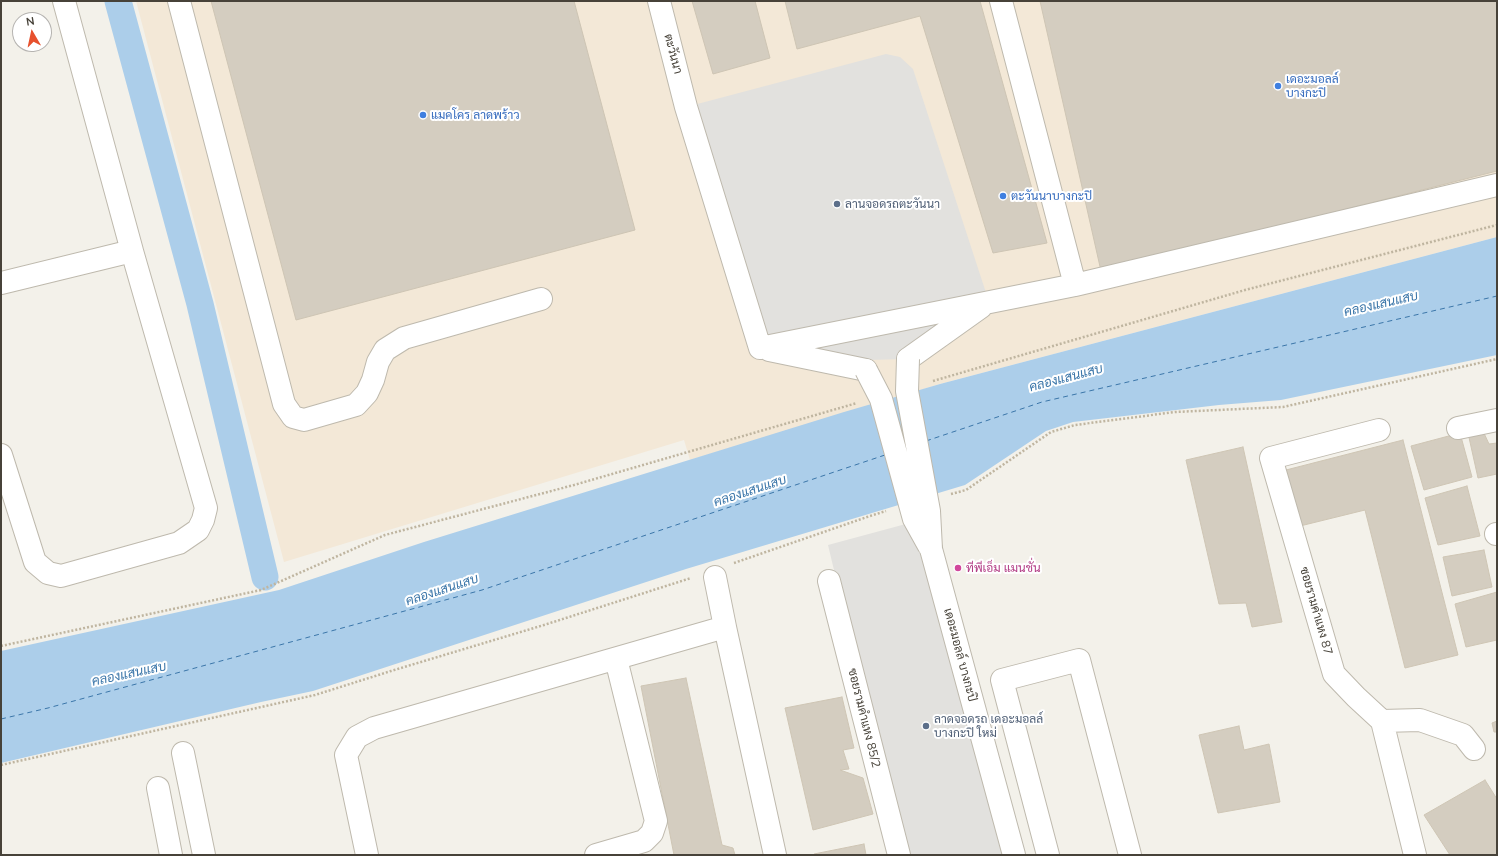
<!DOCTYPE html>
<html>
<head>
<meta charset="utf-8">
<style>
  body { margin:0 }
  #map { position:relative; width:1498px; height:856px; overflow:hidden; background:#f3f1ea; font-family:Mulish,sans-serif }
  canvas { display:block }
  .frame { position:absolute; inset:0; border:2px solid #474239; pointer-events:none }
  .north { position:absolute; left:12px; top:12px; width:40px; height:40px; box-sizing:border-box; background:#fff; border:1px solid #b5b3b0; border-radius:50%; rotate:351deg; font-size:11px; font-weight:700; line-height:16px; text-align:center; color:#474239 }
  .north::after { content:''; display:block; margin:auto; width:14px; height:18px; background:#e7512e; clip-path:polygon(50% 0,100% 100%,50% 72%,0 100%) }
</style>
</head>
<body>
<div id="map">
<canvas width="1498" height="856"></canvas>
<div class="frame"></div>
<div class="north">N</div>
</div>
<script>
const context = document.querySelector('canvas').getContext('2d');
context.lineJoin = 'round';
function paint(path, color) { context.fillStyle = color; context.fill(path, 'evenodd'); }
const shape = rows => new Path2D(rows.map(r => 'M' + r).join(''));
function strokePath(path, color, width, dash) { context.strokeStyle = color; context.lineWidth = width; context.lineCap = dash ? 'butt' : 'round'; context.setLineDash(dash || []); context.stroke(path); }
function write(font, color, halo, rows, align = 'center') {
  context.font = font + ' Mulish,Sarabun,sans-serif'; context.lineWidth = 4; context.setLineDash([]); context.textBaseline = 'middle'; context.strokeStyle = halo; context.fillStyle = color; for (const [text, x, y, turn = 0] of rows) {
    context.save(); context.translate(x, y); context.rotate((+turn || 0) * Math.PI / 180); context.textAlign = isNaN(turn) ? turn : align; if (halo) context.strokeText(text, 0, 0); context.fillText(text, 0, 0); context.restore();
  }
}
paint(shape([
  [136,1,1497,1,1497,237,940,384,690,460,684,440,284,562]
]), '#f3e8d7');
paint(shape([
  [886,54,900,57,913,69,989,302,908,359,784,362,760,348,686,107],
  [928,518,1015,855,902,855,828,545]
]), '#e2e1de');
paint(shape([
  [1497,237,1497,355,1281,400,1219,405,1073,422,1046,431,965,485,686,569,313,691,261,702,1,763,1,651,279,590,424,542,844,412,940,384]
]), '#acceea');
strokePath(shape([
  [118,1,200,304,265,577]
]), '#acceea', 27);
strokePath(shape([
  [926,441,1042,402,1497,296],
  [1,719,48,708,482,590,885,455]
]), '#3b76a9', 1, [5, 4]);
const building = shape([
  [211,1,574,1,635,230,296,320,211,1],
  [692,1,755,1,770,58,713,74,692,1],
  [785,1,980,1,1047,243,993,253,920,16,797,49,785,1],
  [1040,1,1497,1,1497,171,1101,271,1040,1],
  [1483,431,1489,444,1497,443,1497,474,1478,478,1468,433,1483,431],
  [1460,433,1472,477,1424,490,1411,446,1460,433],
  [1403,440,1458,655,1405,668,1365,510,1300,526,1286,470,1403,440],
  [1243,447,1282,622,1252,627,1246,603,1219,604,1186,460,1243,447],
  [1467,486,1480,536,1438,545,1425,498,1467,486],
  [1484,550,1492,587,1452,596,1443,557,1484,550],
  [1497,592,1497,640,1466,647,1455,604,1497,592],
  [686,678,722,845,733,848,735,855,674,855,641,686,686,678],
  [842,697,854,748,843,750,849,769,840,770,863,778,873,814,813,830,785,708,842,697],
  [1497,721,1497,732,1494,732,1492,723,1497,721],
  [1239,726,1244,750,1269,744,1280,802,1218,813,1199,735,1239,726],
  [1485,780,1497,799,1497,855,1450,855,1424,815,1485,780],
  [864,844,866,855,814,855,814,854,864,844]
]);
paint(building, '#d4cdc0');
strokePath(building, '#cec5b4', 1);
const minor = shape([
  [179,1,284,404,293,417,304,420,356,405,367,393,373,380,378,362,385,350,404,338,541,299],
  [659,1,686,107,760,348],
  [1001,1,1075,285,1497,185],
  [1,283,132,251,64,1],
  [760,348,1075,285],
  [769,350,866,370],
  [908,359,981,307],
  [1458,428,1497,420],
  [1379,430,1271,458,1334,674,1356,697,1382,721,1415,855],
  [1,455,35,562,48,573,61,576,179,543,198,530,203,520,206,508,132,251],
  [1496,534,1497,534],
  [931,549,1014,855],
  [715,577,725,627],
  [829,581,899,855],
  [1382,721,1420,720,1463,735,1474,749],
  [183,753,204,855],
  [158,788,171,855],
  [367,855,346,755,357,737,374,728,725,627,775,855],
  [596,855,644,841,652,833,656,821,616,659],
  [1048,855,1002,680,1079,660,1130,855]
]);
strokePath(minor, '#beb9ad', 24);
strokePath(shape([
  [933,381,1245,290,1497,225],
  [951,494,966,490,1051,432,1075,425,1175,412,1283,407,1497,359],
  [734,563,870,516,886,511],
  [1,646,261,590,385,535,574,485,857,403],
  [1,765,315,695,391,671,544,625,691,578]
]), '#bfb5a0', 2.5, [2, 2]);
strokePath(minor, '#fff', 22);
const minorBridge = shape([
  [908,359,907,391,929,511,931,549],
  [866,370,881,399,914,519,929,546]
]);
strokePath(minorBridge, '#beb9ad', 24, []);
strokePath(minorBridge, '#fff', 22);
for (const [x, y, r, color] of [
  [1278,86,4,"#3f7fe0"],
  [423,115,4,"#3f7fe0"],
  [1003,196,4,"#3f7fe0"],
  [837,204,4,"#5c6f8a"],
  [958,568,4,"#d1479c"],
  [926,726,4,"#5c6f8a"]
]) { const dot = new Path2D(); dot.arc(x, y, r, 0, 2 * Math.PI); context.fillStyle = color; context.fill(dot); strokePath(dot, '#fff', 1.5); }
write('12px', '#474239', '#fff', [
  ["ตะวันนา",673,54,75],
  ["ซอยรามคำแหง 87",1316,611,74],
  ["เดอะมอลล์ บางกะปิ",960,655,75],
  ["ซอยรามคำแหง 85/2",864,718,76]
]);
write('12px', '#366cbe', '#fff', [
  ["เดอะมอลล์",1286,79],
  ["บางกะปิ",1286,93],
  ["แมคโคร ลาดพร้าว",431,115],
  ["ตะวันนาบางกะปิ",1011,196]
], 'left');
write('12px', '#4e5e75', '#fff', [
  ["ลานจอดรถตะวันนา",845,204],
  ["ลาดจอดรถ เดอะมอลล์",934,719],
  ["บางกะปิ ใหม่",934,733]
], 'left');
write('12px', '#b23c85', '#fff', [
  ["ทีพีเอ็ม แมนชั่น",966,568]
], 'left');
write('italic 13px', '#3b76a9', '#fff', [
  ["คลองแสนแสบ",1381,304,-13],
  ["คลองแสนแสบ",1066,378,-15],
  ["คลองแสนแสบ",750,491,-18],
  ["คลองแสนแสบ",442,590,-18],
  ["คลองแสนแสบ",129,674,-12]
]);
</script>
</body>
</html>
